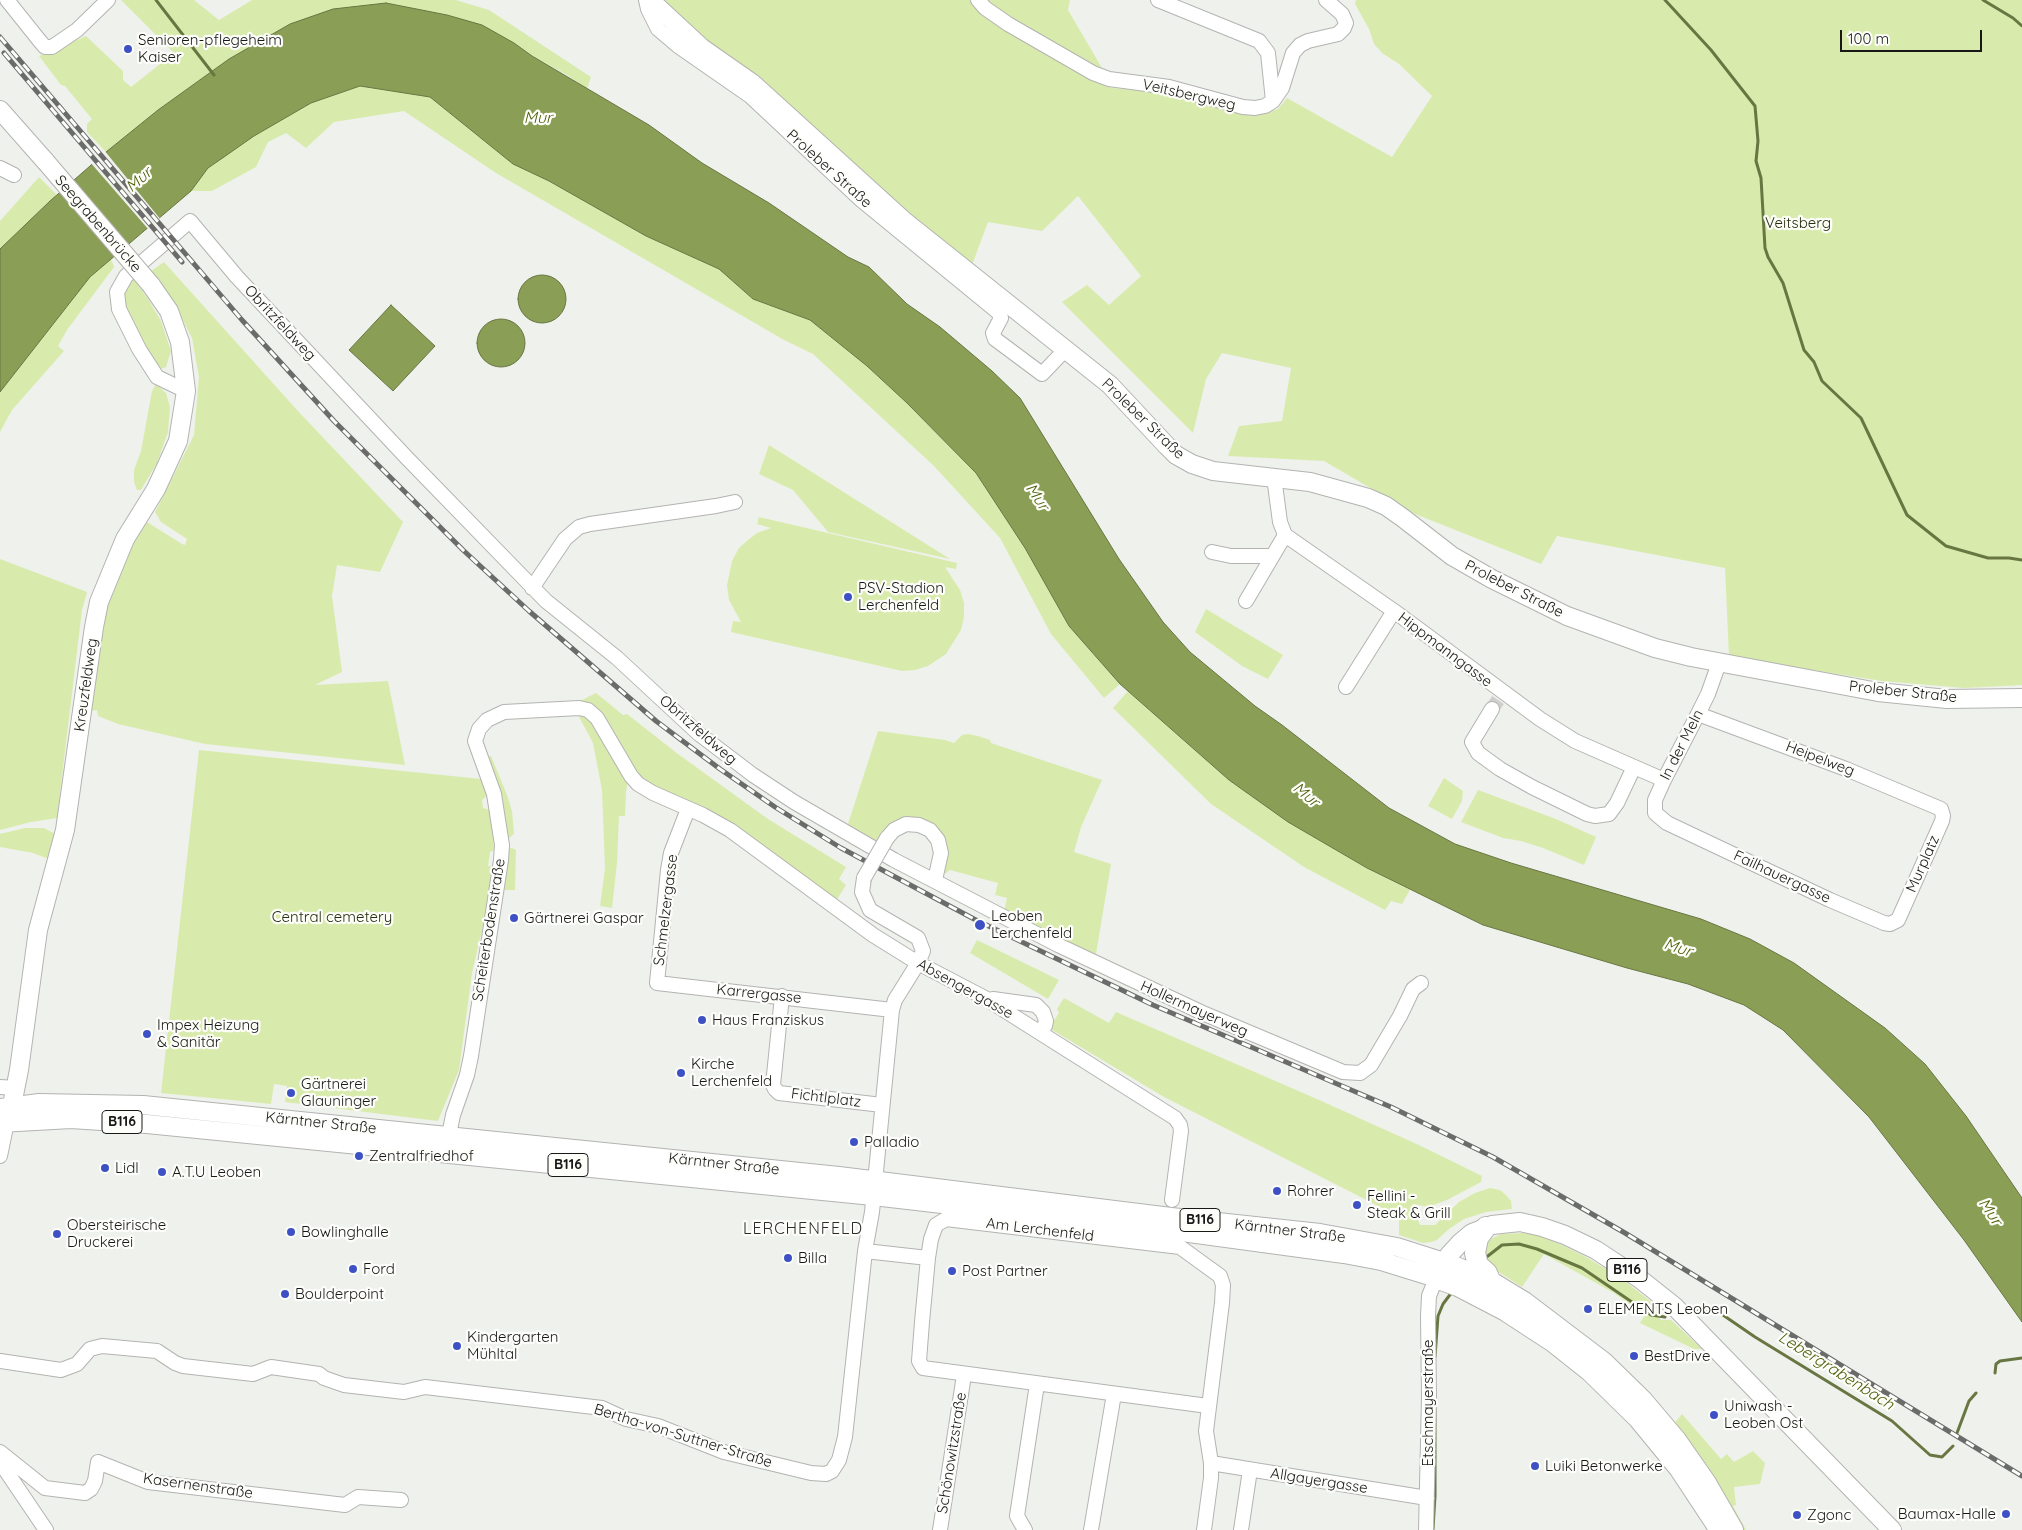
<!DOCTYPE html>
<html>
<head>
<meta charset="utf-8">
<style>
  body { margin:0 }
  #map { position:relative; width:2022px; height:1530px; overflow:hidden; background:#eff1ed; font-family:Quicksand,sans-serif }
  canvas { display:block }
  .scale { position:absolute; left:1840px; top:30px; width:142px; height:22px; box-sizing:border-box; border:2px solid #181817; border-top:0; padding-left:6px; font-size:15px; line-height:18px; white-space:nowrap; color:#181817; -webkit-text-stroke:4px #fdfefa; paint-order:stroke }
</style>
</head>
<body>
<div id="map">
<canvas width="2022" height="1530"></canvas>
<div class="scale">100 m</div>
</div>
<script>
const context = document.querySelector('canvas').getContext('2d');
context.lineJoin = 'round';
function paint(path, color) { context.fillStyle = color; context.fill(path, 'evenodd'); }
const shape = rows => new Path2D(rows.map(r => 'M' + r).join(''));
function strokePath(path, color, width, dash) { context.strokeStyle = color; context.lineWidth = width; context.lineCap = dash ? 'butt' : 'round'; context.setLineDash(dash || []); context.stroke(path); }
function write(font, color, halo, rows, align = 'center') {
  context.font = font + ' Quicksand,sans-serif'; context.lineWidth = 4.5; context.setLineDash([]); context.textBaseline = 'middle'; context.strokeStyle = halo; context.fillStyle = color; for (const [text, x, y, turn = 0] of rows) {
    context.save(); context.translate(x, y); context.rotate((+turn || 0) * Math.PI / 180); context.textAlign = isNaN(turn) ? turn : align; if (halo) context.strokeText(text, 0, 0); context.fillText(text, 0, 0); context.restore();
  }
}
paint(shape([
  [121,0,194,0,219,20,252,0,456,0,489,10,591,77,587,89,567,75,532,56,514,43,447,15,423,11,290,24,229,59,158,110,106,152,87,132,87,124,92,119,65,86,61,85,39,56,86,36,123,71,123,80,131,87,174,53],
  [659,0,1070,0,1068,10,1102,68,1096,82,1112,88,1149,91,1264,113,1278,109,1287,98,1392,157,1432,96,1399,64,1382,53,1374,44,1369,29,1355,4,1356,0,2022,0,2022,685,1964,688,1882,681,1729,657,1725,568,1557,536,1541,564,1415,514,1324,461,1228,456,1239,426,1282,421,1291,368,1222,353,1206,379,1193,433,1062,302,1087,285,1109,305,1141,276,1078,196,1042,231,988,222,972,265,880,190],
  [360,86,430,97,513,164,549,181,646,236,719,269,753,299,810,320,867,366,907,403,976,473,1025,548,1069,626,1120,684,1104,698,1051,634,1000,538,934,466,813,354,784,340,496,173,404,111,334,122,306,148,286,133,268,142,256,167,212,191,191,191,208,168,254,136,311,103],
  [39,177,57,195,0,249,0,221],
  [111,259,114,267,67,330,58,346,64,351,12,410,0,432,0,392,90,277],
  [164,262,297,410,403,522,380,572,337,565,332,596,342,672,315,685,388,681,405,765,205,744,118,724,98,716,97,710,89,711,108,596,141,524,147,522,182,544,185,545,187,539,161,522,155,512,194,435,199,377,192,338,168,292,151,271],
  [133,278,148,299,161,321,171,351,166,367,158,370,122,304,125,289],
  [156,384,166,393,170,407,168,432,157,463,141,490,137,490,134,482,134,470,141,451,152,391],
  [769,445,950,559,828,532,793,490,759,474],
  [759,517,957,563,956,569,945,567,960,590,964,603,964,617,961,630,946,654,928,666,915,670,902,671,731,632,733,621,741,622,729,600,727,585,732,561,739,548,748,540,757,533,771,528,757,524],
  [0,559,87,592,82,610,57,818,31,822,0,830],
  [1206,609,1283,655,1268,679,1242,666,1195,632],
  [1128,691,1229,780,1288,822,1367,868,1410,890,1402,904,1391,901,1385,910,1304,867,1211,804,1113,708],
  [596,693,623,715,627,714,678,754,768,819,846,867,839,879,846,885,836,901,643,784,598,715,580,701],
  [558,713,589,714,628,780,626,792,625,816,619,816,617,863,612,908,600,906,605,868,602,790,593,743,578,715],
  [878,731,945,740,954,743,962,735,968,734,978,736,990,740,991,743,1102,780,1081,827,1074,852,1111,864,1095,960,1004,912,1007,898,995,895,998,883,950,870,945,874,924,821,877,842,847,827],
  [199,750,481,779,487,796,482,800,483,808,491,810,494,850,490,852,488,866,493,867,486,913,472,973,459,1070,438,1121,285,1102,287,1086,274,1084,271,1104,161,1093],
  [491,756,507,795,512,811,514,834,508,839,486,758],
  [1444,778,1463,791,1462,801,1452,819,1428,806],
  [1478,790,1556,819,1596,837,1584,865,1543,848,1521,841,1503,838,1461,822],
  [25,828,44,828,57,835,49,859,33,853,0,847,0,834],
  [512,848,516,850,515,890,503,890,508,849],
  [977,940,1059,980,1048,999,970,953],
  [1064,998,1109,1023,1116,1012,1317,1099,1421,1146,1482,1176,1481,1182,1447,1200,1428,1207,1413,1204,1410,1214,1417,1218,1420,1225,1435,1225,1459,1202,1475,1193,1490,1188,1500,1190,1506,1195,1511,1201,1512,1209,1486,1212,1464,1219,1449,1229,1437,1240,1431,1242,1423,1243,1399,1235,1399,1221,1396,1215,1164,1097,1049,1028,1059,1013,1057,1009],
  [1523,1233,1536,1235,1560,1244,1584,1256,1621,1278,1660,1309,1649,1308,1660,1314,1660,1320,1671,1320,1702,1349,1694,1349,1640,1323,1645,1315,1614,1293,1544,1254,1522,1287,1486,1264,1484,1245,1492,1238,1502,1234],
  [1682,1414,1721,1459,1727,1454,1734,1462,1753,1451,1765,1463,1760,1484,1734,1487,1736,1505,1733,1506,1746,1530,1740,1530,1673,1425]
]), '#d9ebac');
const water = shape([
  [386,3,447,15,482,25,514,43,532,56,649,125,702,163,769,203,848,257,869,267,907,304,940,327,992,371,1020,398,1119,559,1163,622,1190,652,1255,706,1282,725,1389,808,1455,844,1511,863,1701,919,1750,939,1794,963,1885,1028,1925,1064,1966,1116,2022,1198,2022,1322,1964,1240,1869,1117,1783,1030,1744,1005,1688,984,1627,968,1483,925,1367,868,1288,822,1229,780,1120,684,1069,626,1025,548,976,473,907,403,867,366,810,320,753,299,719,269,646,236,549,181,513,164,430,97,360,86,311,103,254,136,224,157,208,168,191,191,90,277,0,392,0,249,50,201,106,152,158,110,229,59,290,24,333,9,386,3],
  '518 299a24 24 0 1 1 48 0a24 24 0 1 1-48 0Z',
  [391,305,435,346,393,391,349,350,391,305],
  '477 343a24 24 0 1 1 48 0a24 24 0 1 1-48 0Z'
]);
paint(water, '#8b9e55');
strokePath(water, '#687642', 1);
paint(shape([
  [104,150,161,220,149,230,90,162]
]), '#eff1ed');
strokePath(shape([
  [156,0,214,75],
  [1665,0,1711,50,1755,106,1758,141,1756,161,1761,178,1765,248,1768,257,1783,283,1804,350,1814,362,1822,381,1861,418,1907,515,1946,546,1988,558,2009,558,2022,560],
  [1983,0,2013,18,2022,26],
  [1484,1259,1502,1245,1519,1244,1537,1249,1582,1268,1651,1315,1665,1317],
  [1697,1311,1720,1313,1755,1337,1892,1421,1930,1455,1942,1457,1953,1446],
  [1435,1357,1438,1316,1443,1304,1452,1292],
  [1995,1373,1996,1364,2000,1361,2022,1358],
  [1957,1433,1969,1401,1976,1393],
  [1433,1529,1435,1496,1435,1403]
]), '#687642', 3);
strokePath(shape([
  [1492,709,1498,700]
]), '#cfd0cd', 14, [14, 7]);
const minor = shape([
  [7,0,39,40,45,47,52,47,77,30,108,0],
  [646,0,648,9,658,29,678,46,750,96,860,199,998,312,1001,318,993,333,995,339,1042,374,1065,350],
  [978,0,985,8,1008,24,1093,73,1109,79,1169,87,1243,107,1255,108,1265,106,1273,101,1282,88,1293,53,1300,45,1308,41,1338,34,1344,28,1346,23,1342,14,1326,0],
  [1158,0,1259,41,1268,53,1273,101],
  [0,168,14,175],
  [186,391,157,377,139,349,119,309,117,292,126,276,190,221,237,277,406,457,546,601,617,658,699,734,753,775,794,802,894,860,1058,945,1205,1014,1343,1072,1360,1073,1371,1065,1400,1016,1413,989,1421,983],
  [1274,477,1280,522,1285,535,1394,611,1540,719,1575,741,1664,780],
  [1212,552,1231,556,1272,556],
  [532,588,565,539,579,527,590,524,716,506,735,502],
  [1246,601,1285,535],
  [1346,687,1394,611],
  [1492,709,1472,742,1478,753,1500,769,1532,787,1587,814,1595,816,1609,814,1617,803,1634,767],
  [1698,714,1846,769,1941,809,1943,816,1942,821,1898,920,1890,924,1884,923,1830,900,1667,823,1655,813,1655,800,1664,780,1698,714,1708,694,1719,663],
  [688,809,671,853,668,870,657,983,892,1010],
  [887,838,894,830,906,824,919,825,930,830,938,840,941,853,935,880],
  [782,996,773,1085,775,1089,779,1093,882,1105],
  [993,999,1036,1005,1043,1012,1046,1021,1045,1026,1039,1031],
  [0,1087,16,1088],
  [447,1145,453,1115,467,1075,471,1056,501,860,502,845,494,794,475,741,479,729,487,720,504,712,579,708,588,710,597,718,631,776,638,784,653,793,703,815,730,830,873,935,918,963,985,998,1175,1118,1180,1125,1181,1131,1172,1200],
  [0,1156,7,1122],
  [865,1251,928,1258],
  [0,1361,61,1370,77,1364,90,1349,102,1346,157,1351,175,1363,183,1366,253,1374,271,1367,319,1374,324,1378,344,1385,404,1392,425,1387,602,1408,626,1419,658,1426,724,1452,811,1473,826,1474,832,1471,839,1460,845,1437,865,1251,872,1212,892,1010,895,1000,918,963,923,951,918,938,870,910,862,892,864,878],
  [0,1452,45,1488,85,1493,91,1489,95,1481,98,1462,148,1482,345,1505,358,1497,401,1500],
  [0,1462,46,1530],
  [1211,1463,1427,1498],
  [940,1530,964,1375],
  [1025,1530,1017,1516,1037,1384],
  [1091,1530,1114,1394],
  [1204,1530,1211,1478,1211,1463,1206,1431,1222,1303,1223,1285,1220,1276,1180,1247,946,1219,936,1225,931,1239,928,1258,922,1322,919,1361,923,1368,1208,1406],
  [1241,1530,1250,1470],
  [1426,1530,1429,1397,1428,1316,1429,1296,1436,1278]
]);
const major = shape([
  [650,0,702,48,752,83,903,220,1110,385,1167,446,1176,455,1192,464,1213,471,1310,482,1368,498,1386,506,1403,518,1452,556,1492,579,1567,616,1655,648,1691,657,1878,692,1947,699,2022,698],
  [0,110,46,162],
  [0,1108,39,1103,143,1105,839,1176,1171,1217,1320,1233,1397,1247,1444,1262],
  [10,1115,19,1070,38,930,65,830,94,627,99,602,125,539,156,489,178,441,186,391,180,342,169,311,151,285],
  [0,1123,71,1119,147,1124,873,1196,1167,1230,1344,1254,1381,1261,1436,1278,1449,1255,1460,1243,1472,1233,1492,1225,1520,1222,1542,1227,1565,1235,1596,1250,1640,1279,1674,1306,1892,1530]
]);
const highway = shape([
  [1486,1227,1478,1238,1475,1253,1478,1265,1487,1273,1490,1280],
  [1444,1262,1491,1282,1524,1302,1603,1362,1643,1401,1676,1440,1706,1483,1733,1530],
  [1436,1278,1458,1286,1506,1311,1552,1341,1591,1372,1638,1418,1679,1468,1720,1530]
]);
strokePath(minor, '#b3b4b1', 16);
strokePath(major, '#b3b4b1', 20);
strokePath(highway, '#b3b4b1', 22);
strokePath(minor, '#fff', 14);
strokePath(major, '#fff', 18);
strokePath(highway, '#fff', 20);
const rail = shape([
  [0,37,242,320,334,421,463,550,529,611,656,721,720,769,775,807,841,848,974,919,1153,1005,1391,1107,1493,1157,1625,1233,2022,1476],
  [4,53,182,262]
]);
strokePath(rail, '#6b6c6a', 5);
strokePath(rail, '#fdfefa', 3, [9]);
const minorBridge = shape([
  [864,878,887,838]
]);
const majorBridge = shape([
  [46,162,151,285]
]);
strokePath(minorBridge, '#b3b4b1', 16, []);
strokePath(majorBridge, '#b3b4b1', 20, []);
strokePath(minorBridge, '#fff', 14);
strokePath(majorBridge, '#fff', 18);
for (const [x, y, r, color] of [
  [128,49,5,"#3d51c4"],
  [848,597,5,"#3d51c4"],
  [514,918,5,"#3d51c4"],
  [980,925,6,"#3d51c4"],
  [702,1020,5,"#3d51c4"],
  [147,1034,5,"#3d51c4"],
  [681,1073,5,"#3d51c4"],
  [291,1093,5,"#3d51c4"],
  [854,1142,5,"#3d51c4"],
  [359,1156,5,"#3d51c4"],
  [105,1168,5,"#3d51c4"],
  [162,1172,5,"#3d51c4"],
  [1277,1191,5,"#3d51c4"],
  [1357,1205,5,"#3d51c4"],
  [291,1232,5,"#3d51c4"],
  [57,1234,5,"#3d51c4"],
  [788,1258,5,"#3d51c4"],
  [353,1269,5,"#3d51c4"],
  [952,1271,5,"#3d51c4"],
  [285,1294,5,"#3d51c4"],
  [1588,1309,5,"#3d51c4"],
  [457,1346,5,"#3d51c4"],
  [1634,1356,5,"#3d51c4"],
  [1714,1415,5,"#3d51c4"],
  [1535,1466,5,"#3d51c4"],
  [2006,1514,5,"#3d51c4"],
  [1797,1515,5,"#3d51c4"]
]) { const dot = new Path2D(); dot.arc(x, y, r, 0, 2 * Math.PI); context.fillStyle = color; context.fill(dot); strokePath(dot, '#fdfefa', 2); }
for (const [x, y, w] of [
  [122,1122,40],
  [568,1165,40],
  [1200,1220,40],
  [1627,1270,40]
]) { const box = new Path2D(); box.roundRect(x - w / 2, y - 11.5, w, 23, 4); context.fillStyle = '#fdfefa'; context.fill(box); strokePath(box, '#181817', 1); }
write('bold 14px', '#181817', null, [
  ["B116",122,1122],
  ["B116",568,1165],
  ["B116",1200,1220],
  ["B116",1627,1270]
]);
write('15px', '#181817', '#fdfefa', [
  ["Senioren-pflegeheim",138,40],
  ["Kaiser",138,57],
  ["PSV-Stadion",858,588],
  ["Lerchenfeld",858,605],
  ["Leoben",991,916],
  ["Lerchenfeld",991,933],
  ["Gärtnerei Gaspar",524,918],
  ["Haus Franziskus",712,1020],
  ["Impex Heizung",157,1025],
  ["& Sanitär",157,1042],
  ["Kirche",691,1064],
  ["Lerchenfeld",691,1081],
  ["Gärtnerei",301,1084],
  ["Glauninger",301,1101],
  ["Palladio",864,1142],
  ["Zentralfriedhof",369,1156],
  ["Lidl",115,1168],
  ["A.T.U Leoben",172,1172],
  ["Rohrer",1287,1191],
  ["Fellini -",1367,1196],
  ["Steak & Grill",1367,1213],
  ["Obersteirische",67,1225],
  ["Druckerei",67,1242],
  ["Bowlinghalle",301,1232],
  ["Billa",798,1258],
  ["Ford",363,1269],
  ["Post Partner",962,1271],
  ["Boulderpoint",295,1294],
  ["ELEMENTS Leoben",1598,1309],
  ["Kindergarten",467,1337],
  ["Mühltal",467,1354],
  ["BestDrive",1644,1356],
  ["Uniwash -",1724,1406],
  ["Leoben Ost",1724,1423],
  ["Luiki Betonwerke",1545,1466],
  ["Baumax-Halle",1996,1514,"right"],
  ["Zgonc",1807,1515]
], 'left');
write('15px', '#181817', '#fdfefa', [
  ["Veitsbergweg",1189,95,13],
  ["Proleber Straße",829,169,42],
  ["Seegrabenbrücke",98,224,49],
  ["Obritzfeldweg",280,323,47],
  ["Proleber Straße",1143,419,44],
  ["Proleber Straße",1514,589,27],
  ["Hippmanngasse",1445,650,37],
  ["Kreuzfeldweg",86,685,-82],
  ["Proleber Straße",1903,692,6],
  ["Obritzfeldweg",698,730,41],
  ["In der Meln",1682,745,-63],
  ["Heipelweg",1820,759,21],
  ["Murplatz",1923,864,-66],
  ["Failhauergasse",1782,877,25],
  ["Schmelzergasse",666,910,-83],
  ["Scheiterbodenstraße",489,930,-81],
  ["Absengergasse",965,989,29],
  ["Karrergasse",759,994,6],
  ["Hollermayerweg",1194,1009,24],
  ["Fichtlplatz",826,1098,7],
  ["Kärntner Straße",321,1123,6],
  ["Kärntner Straße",724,1164,6],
  ["Am Lerchenfeld",1040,1230,7],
  ["Kärntner Straße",1290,1231,7],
  ["Etschmayerstraße",1428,1403,-90],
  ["Bertha-von-Suttner-Straße",683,1436,17],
  ["Schönowitzstraße",952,1453,-81],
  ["Allgayergasse",1319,1481,9],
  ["Kasernenstraße",198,1486,8]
]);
write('15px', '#252d0d', '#fdfefa', [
  ["Veitsberg",1798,223],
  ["Central cemetery",332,917]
]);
write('italic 16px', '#4f5f0a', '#fdfefa', [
  ["Mur",538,118],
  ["Mur",139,180,-41],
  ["Mur",1037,497,57],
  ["Mur",1306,795,40],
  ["Mur",1678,948,18],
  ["Mur",1990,1212,56],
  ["Lebergrabenbach",1836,1371,32]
]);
context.letterSpacing = '1px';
write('16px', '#2b2c2a', '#fdfefa', [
  ["LERCHENFELD",803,1229]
]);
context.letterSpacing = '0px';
</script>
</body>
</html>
